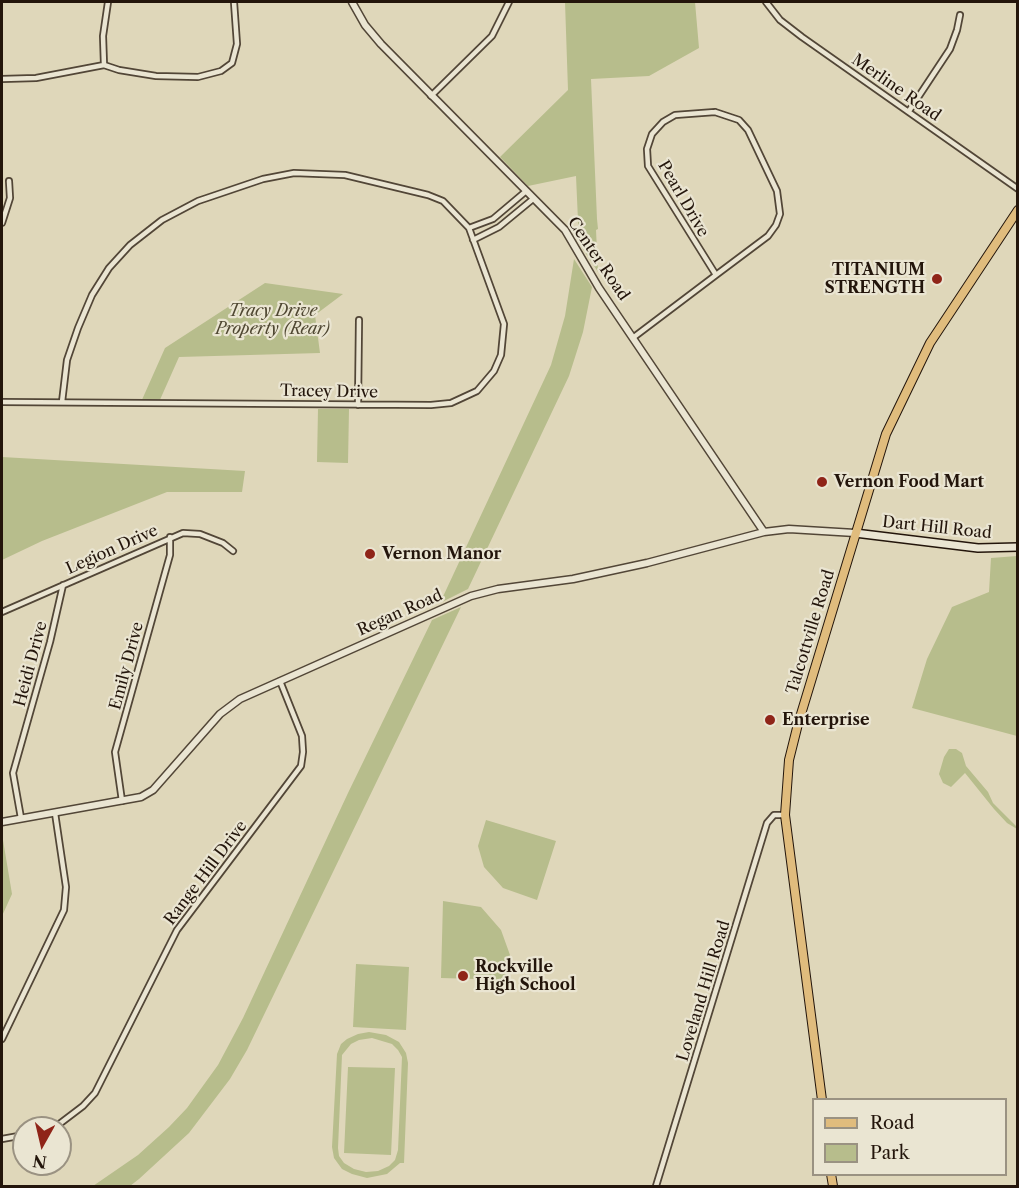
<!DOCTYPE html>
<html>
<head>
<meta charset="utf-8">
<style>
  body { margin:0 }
  #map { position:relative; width:1019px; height:1188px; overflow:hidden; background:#dfd7ba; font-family:"Libre Caslon Text",serif }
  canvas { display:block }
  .frame { position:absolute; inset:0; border:3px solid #23150b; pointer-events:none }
  .legend { position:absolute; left:812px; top:1098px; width:195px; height:78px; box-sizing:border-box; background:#eae5d2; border:2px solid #9a9282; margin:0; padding:8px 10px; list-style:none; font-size:18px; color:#23150b }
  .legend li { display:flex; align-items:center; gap:12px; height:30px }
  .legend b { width:30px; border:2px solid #9a9282 }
  .north { position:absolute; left:12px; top:1116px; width:60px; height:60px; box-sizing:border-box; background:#eae5d2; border:2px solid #9a9282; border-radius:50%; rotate:188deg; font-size:16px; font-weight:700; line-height:24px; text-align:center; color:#23150b }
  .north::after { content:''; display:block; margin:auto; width:21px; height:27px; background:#8f2418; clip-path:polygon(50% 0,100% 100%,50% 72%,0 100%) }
</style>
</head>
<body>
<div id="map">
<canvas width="1019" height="1188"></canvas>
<div class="frame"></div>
<ul class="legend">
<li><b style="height:8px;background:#e0bc7d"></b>Road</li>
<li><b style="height:16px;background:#b7bd8c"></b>Park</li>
</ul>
<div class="north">N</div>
</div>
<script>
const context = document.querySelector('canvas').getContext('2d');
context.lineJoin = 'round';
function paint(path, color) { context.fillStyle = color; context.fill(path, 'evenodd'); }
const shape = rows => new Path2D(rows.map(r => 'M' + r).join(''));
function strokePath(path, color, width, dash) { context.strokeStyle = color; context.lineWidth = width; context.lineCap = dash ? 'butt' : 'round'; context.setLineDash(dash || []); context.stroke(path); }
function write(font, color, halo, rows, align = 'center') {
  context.font = font + ' "Libre Caslon Text",serif'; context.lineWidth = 4.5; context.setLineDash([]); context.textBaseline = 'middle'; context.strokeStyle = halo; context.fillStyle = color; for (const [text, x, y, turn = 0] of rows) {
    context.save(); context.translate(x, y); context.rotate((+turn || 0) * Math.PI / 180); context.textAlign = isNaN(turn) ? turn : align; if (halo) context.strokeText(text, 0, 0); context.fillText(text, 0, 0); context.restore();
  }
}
paint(shape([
  [565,2,695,2,699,48,649,76,591,79,597,219,598,229,596,230,598,272,579,243,576,176,528,186,500,157,568,90],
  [574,259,592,287,583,332,569,376,468,589,440,603,551,365,565,316],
  [265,283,343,294,315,315,320,353,179,357,159,402,141,402,165,348],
  [318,409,349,409,348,463,317,462],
  [2,457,245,471,242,492,167,492,42,541,2,560],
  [1017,556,1017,736,912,708,927,659,952,607,989,592,991,558],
  [461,607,247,1050,230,1079,189,1133,139,1179,130,1186,93,1186,138,1155,169,1127,187,1108,218,1065,243,1018,348,793,432,620],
  [949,749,956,749,962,753,966,766,988,792,993,803,1017,827,1017,829,1007,823,994,809,965,773,951,787,943,783,939,774,944,757],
  [486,820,556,841,537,900,503,888,484,867,478,846],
  [2,834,12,894,2,916],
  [443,901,481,907,501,930,510,955,509,980,441,978],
  [356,964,409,967,406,1030,353,1027],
  [369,1032,386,1035,399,1042,406,1053,408,1063,404,1163,400,1163,387,1174,367,1178,352,1174,342,1169,334,1158,332,1147,337,1054,341,1044,347,1039,358,1034],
  [372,1038,392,1044,398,1050,402,1057,398,1150,395,1160,389,1166,378,1171,366,1172,354,1169,344,1163,339,1156,338,1148,342,1055,351,1044,359,1040],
  [348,1067,395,1068,391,1155,344,1153]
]), '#b7bd8c');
const minor = shape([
  [766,2,780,20,802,37,1018,189],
  [104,65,103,36,108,2],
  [2,79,36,78,104,65,119,70,156,76,198,77,221,71,232,63,237,44,234,2],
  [431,96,492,36,509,2],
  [909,111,950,49,957,30,960,15],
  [715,112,739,120,748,130,777,191,780,214,776,225,768,236,716,275,648,166,647,149,652,134,663,122,675,115,715,112],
  [2,223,10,198,9,181],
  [469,228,493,219,525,192],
  [473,240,499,227,533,199],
  [634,337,716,275],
  [2,402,431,405,451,403,477,391,494,371,501,355,504,324,469,228,443,201,428,195,345,175,294,173,263,179,198,201,162,220,130,245,109,268,92,295,78,328,67,360,62,402],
  [358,405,359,320],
  [2,612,183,533,200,534,223,543,233,551],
  [122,801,115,752,170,555,170,537],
  [21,818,13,773,50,642,63,585],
  [2,1039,64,910,66,887,55,813],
  [48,1128,58,1125,83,1106,95,1093,177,930,301,766,303,752,302,736,280,681],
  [2,1139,24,1135],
  [656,1186,767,823,774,815,785,815]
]);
const tertiary = shape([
  [352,2,365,25,381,44,565,230,599,288,764,532],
  [2,822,141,797,153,790,220,714,240,699,471,596,498,589,573,579,647,563,764,532,789,529,855,533]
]);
const secondary = shape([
  [855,533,978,548,1018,547]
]);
const primary = shape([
  [822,1100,785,815,789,760,798,724,886,434,930,343,1018,210],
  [831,1174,833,1186]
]);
strokePath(minor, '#524637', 8);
strokePath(tertiary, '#524637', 9);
strokePath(secondary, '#23150b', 10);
strokePath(primary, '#23150b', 10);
strokePath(minor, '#eae5d2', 4.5);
strokePath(tertiary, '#eae5d2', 6);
strokePath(secondary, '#eae5d2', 7);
strokePath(primary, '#e0bc7d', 8);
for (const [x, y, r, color] of [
  [937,279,6,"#8f2418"],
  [822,482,6,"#8f2418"],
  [370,554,6,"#8f2418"],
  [770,720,6,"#8f2418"],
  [463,976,6,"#8f2418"]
]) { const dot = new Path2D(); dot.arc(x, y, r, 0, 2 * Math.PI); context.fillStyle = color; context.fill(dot); strokePath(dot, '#eae5d2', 2); }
write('16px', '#23150b', '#eae5d2', [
  ["Merline Road",896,88,35],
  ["Pearl Drive",683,199,60],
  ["Center Road",598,259,56],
  ["Tracey Drive",329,392,1],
  ["Dart Hill Road",937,528,6],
  ["Legion Drive",112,550,-24],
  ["Regan Road",400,613,-24],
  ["Talcottville Road",811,632,-73],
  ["Heidi Drive",31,664,-75],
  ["Emily Drive",127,666,-75],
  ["Range Hill Drive",206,873,-53],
  ["Loveland Hill Road",704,991,-73]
]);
write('bold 16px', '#23150b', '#eae5d2', [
  ["TITANIUM",925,270,"right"],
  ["STRENGTH",925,288,"right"],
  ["Vernon Food Mart",834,482],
  ["Vernon Manor",382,554],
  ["Enterprise",782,720],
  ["Rockville",475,967],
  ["High School",475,985]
], 'left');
write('italic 16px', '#4f4732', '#eae5d2', [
  ["Tracy Drive",273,311],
  ["Property (Rear)",273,329]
]);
</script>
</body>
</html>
